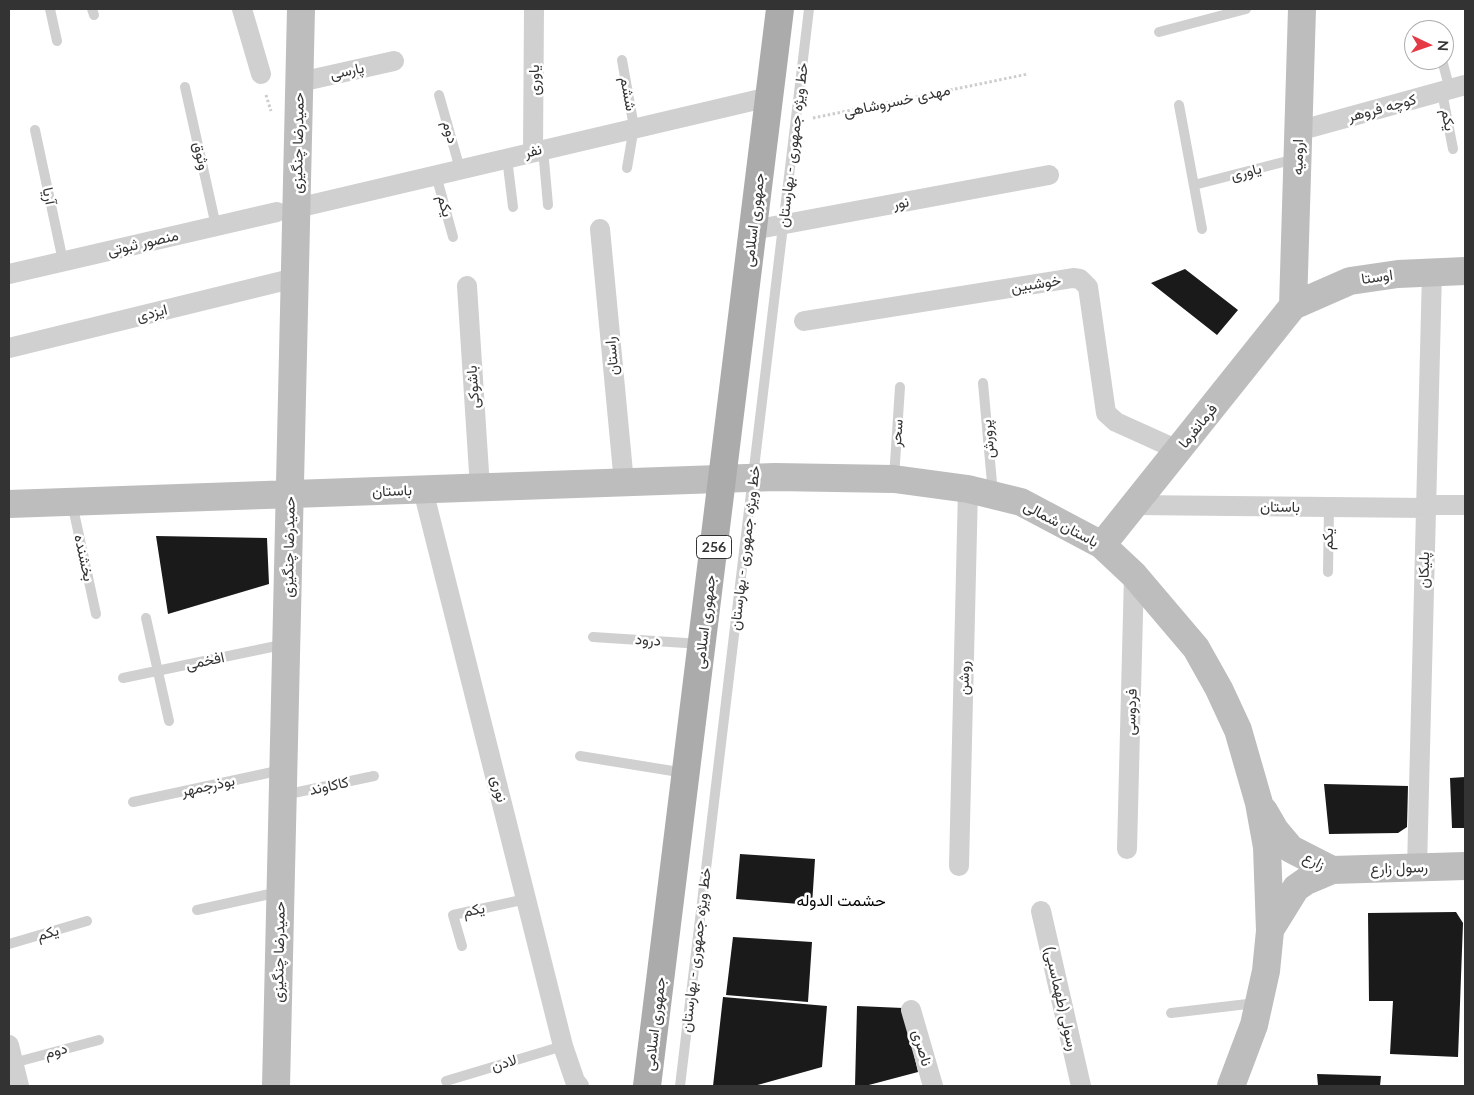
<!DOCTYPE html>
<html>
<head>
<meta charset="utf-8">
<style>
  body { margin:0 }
  #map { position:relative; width:1474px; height:1095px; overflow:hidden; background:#fff; font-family:Lato,sans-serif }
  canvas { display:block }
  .frame { position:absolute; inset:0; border:10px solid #333; pointer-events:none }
  .north { position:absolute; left:1404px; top:20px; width:50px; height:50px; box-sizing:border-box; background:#fff; border:1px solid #adadad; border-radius:50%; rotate:93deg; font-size:14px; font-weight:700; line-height:20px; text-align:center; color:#333 }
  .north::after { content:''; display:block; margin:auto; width:18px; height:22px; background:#e63946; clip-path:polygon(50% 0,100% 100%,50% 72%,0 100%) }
</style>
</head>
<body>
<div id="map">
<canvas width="1474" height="1095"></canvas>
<div class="frame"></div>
<div class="north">N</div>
</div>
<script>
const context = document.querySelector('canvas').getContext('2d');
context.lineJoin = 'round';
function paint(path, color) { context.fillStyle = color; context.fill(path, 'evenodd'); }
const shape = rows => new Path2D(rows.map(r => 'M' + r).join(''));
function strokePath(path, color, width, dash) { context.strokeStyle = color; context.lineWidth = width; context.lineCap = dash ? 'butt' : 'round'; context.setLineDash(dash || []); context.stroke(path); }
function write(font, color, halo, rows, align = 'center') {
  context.font = font + ' Lato,Vazirmatn,sans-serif'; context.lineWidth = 5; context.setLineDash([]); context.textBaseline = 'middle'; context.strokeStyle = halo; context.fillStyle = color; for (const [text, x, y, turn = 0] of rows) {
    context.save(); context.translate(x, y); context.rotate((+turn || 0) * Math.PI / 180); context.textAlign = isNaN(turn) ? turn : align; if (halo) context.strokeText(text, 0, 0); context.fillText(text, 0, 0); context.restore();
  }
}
paint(shape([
  [1185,269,1238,310,1217,335,1151,283],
  [156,536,267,538,269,584,168,614],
  [1465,777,1465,828,1452,828,1450,778],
  [1324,784,1408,786,1407,827,1398,833,1329,834],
  [740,854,815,859,812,905,736,899],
  [1456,912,1463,923,1458,1057,1390,1054,1393,1001,1369,1001,1368,913],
  [733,937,812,942,808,1002,726,995],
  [723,997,827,1006,822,1067,754,1086,713,1086],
  [857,1006,903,1008,918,1072,865,1086,855,1086],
  [1317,1074,1381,1076,1380,1086,1318,1086]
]), '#1a1a1a');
strokePath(shape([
  [266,95,271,111],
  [813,118,1028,74]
]), '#cdcdcd', 3, [2.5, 2.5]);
strokePath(shape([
  [50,9,57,41],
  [92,9,94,15],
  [1159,32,1246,9],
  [622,60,634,127,627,168],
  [1442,60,1450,90],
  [185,87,216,226],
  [1442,92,1453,149],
  [439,95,460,169],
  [1179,105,1202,229],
  [35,130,63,261],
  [543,149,548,205],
  [507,158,513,207],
  [436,175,453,237],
  [1194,185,1295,159],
  [983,383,993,494],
  [894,478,900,387],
  [72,503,96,614],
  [1328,572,1329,507],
  [146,618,169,721],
  [593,637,701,644],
  [123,678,286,644],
  [580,756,685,773],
  [284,795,374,776],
  [133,802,282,770],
  [197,910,279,892],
  [9,944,87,921],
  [462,946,453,915,526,899],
  [1171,1013,1256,1003],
  [13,1063,99,1040],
  [446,1081,563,1046],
  [680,1086,809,9]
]), '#d0d0d0', 10);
strokePath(shape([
  [242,9,261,74],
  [300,82,394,61],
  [1298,131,1465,85],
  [533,151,534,9],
  [297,208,769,97],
  [600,229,624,483],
  [753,230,1049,175],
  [9,274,277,212],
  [467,286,480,488],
  [804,321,1073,278,1080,279,1088,287,1106,413,1116,422,1178,450],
  [9,348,295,278],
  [423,490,563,1046,575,1081,579,1086],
  [1134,505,1426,508],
  [1426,505,1465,505],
  [1127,849,1134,575],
  [959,866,968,489],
  [1417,868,1432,272],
  [1041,911,1081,1086],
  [911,1010,933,1086],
  [9,1045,19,1086]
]), '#d0d0d0', 20);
strokePath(shape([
  [1293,306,1302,9],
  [9,504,775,477,894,479,968,489,1021,502,1102,545,1134,575,1196,648,1219,689,1238,730,1259,803,1267,847,1270,931,1266,971,1254,1025,1231,1086],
  [1102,545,1293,306,1350,281,1398,274,1465,271],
  [1264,811,1275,830,1291,849,1332,870],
  [1270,930,1296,888,1306,881,1332,870,1465,866],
  [276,1086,301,9]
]), '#bdbdbd', 28);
strokePath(shape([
  [647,1086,780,9]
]), '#ababab', 28);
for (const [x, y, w] of [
  [714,547,35]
]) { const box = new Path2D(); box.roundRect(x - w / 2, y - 11.5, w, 23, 4); context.fillStyle = '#fff'; context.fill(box); strokePath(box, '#333', 1); }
write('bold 14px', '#333', null, [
  ["256",714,547]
]);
write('15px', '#333', '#fff', [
  ["پارسی",347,71,-12],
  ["یاوری",534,80,-90],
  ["ششم",628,94,80],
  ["مهدی خسروشاهی",897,101,-12],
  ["کوچه فروهر",1382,108,-15],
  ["یکم",1448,120,79],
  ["دوم",450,132,74],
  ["حمیدرضا چنگیزی",298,143,-89],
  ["خط ویژه جمهوری - بهارستان",793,145,-83],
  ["نفر",533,151,-14],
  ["وثوق",201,156,77],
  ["ارومیه",1298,157,-89],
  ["یاوری",1246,172,-14],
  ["آریا",49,196,78],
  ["نور",901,203,-11],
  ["یکم",445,206,75],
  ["جمهوری اسلامی",754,220,-83],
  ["منصور ثبوتی",143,243,-13],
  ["اوستا",1377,277,-8],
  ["خوشبین",1036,284,-9],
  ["ایزدی",152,313,-14],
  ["راستان",612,356,-95],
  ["باشوکی",473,387,-94],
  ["فرمانفرما",1198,426,-51],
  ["سحر",897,433,-86],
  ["پرورش",988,439,-95],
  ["باستان",392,491,-2],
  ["باستان",1280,507,1],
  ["باستان شمالی",1061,524,28],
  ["یکم",1328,539,-89],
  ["حمیدرضا چنگیزی",289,547,-89],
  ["خط ویژه جمهوری - بهارستان",745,548,-83],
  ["بخشنده",84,558,78],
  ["پلیکان",1424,570,-89],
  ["جمهوری اسلامی",705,622,-83],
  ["درود",648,640,4],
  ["افخمی",205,661,-12],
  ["روشن",964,678,-89],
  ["فردوسی",1131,712,-88],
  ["بوذرجمهر",208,786,-12],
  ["کاکاوند",329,786,-12],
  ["نوری",499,789,76],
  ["زارع",1314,861,27],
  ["رسول زارع",1399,868,-2],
  ["یکم",474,910,-12],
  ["یکم",48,933,-16],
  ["خط ویژه جمهوری - بهارستان",696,950,-83],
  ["حمیدرضا چنگیزی",279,952,-89],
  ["رسولی (طهماسبی)",1061,999,77],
  ["جمهوری اسلامی",655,1024,-83],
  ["ناصری",922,1048,74],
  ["دوم",56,1051,-15],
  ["لادن",504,1063,-16]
]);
write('16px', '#000', '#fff', [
  ["حشمت الدوله",841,901]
]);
</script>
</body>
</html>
